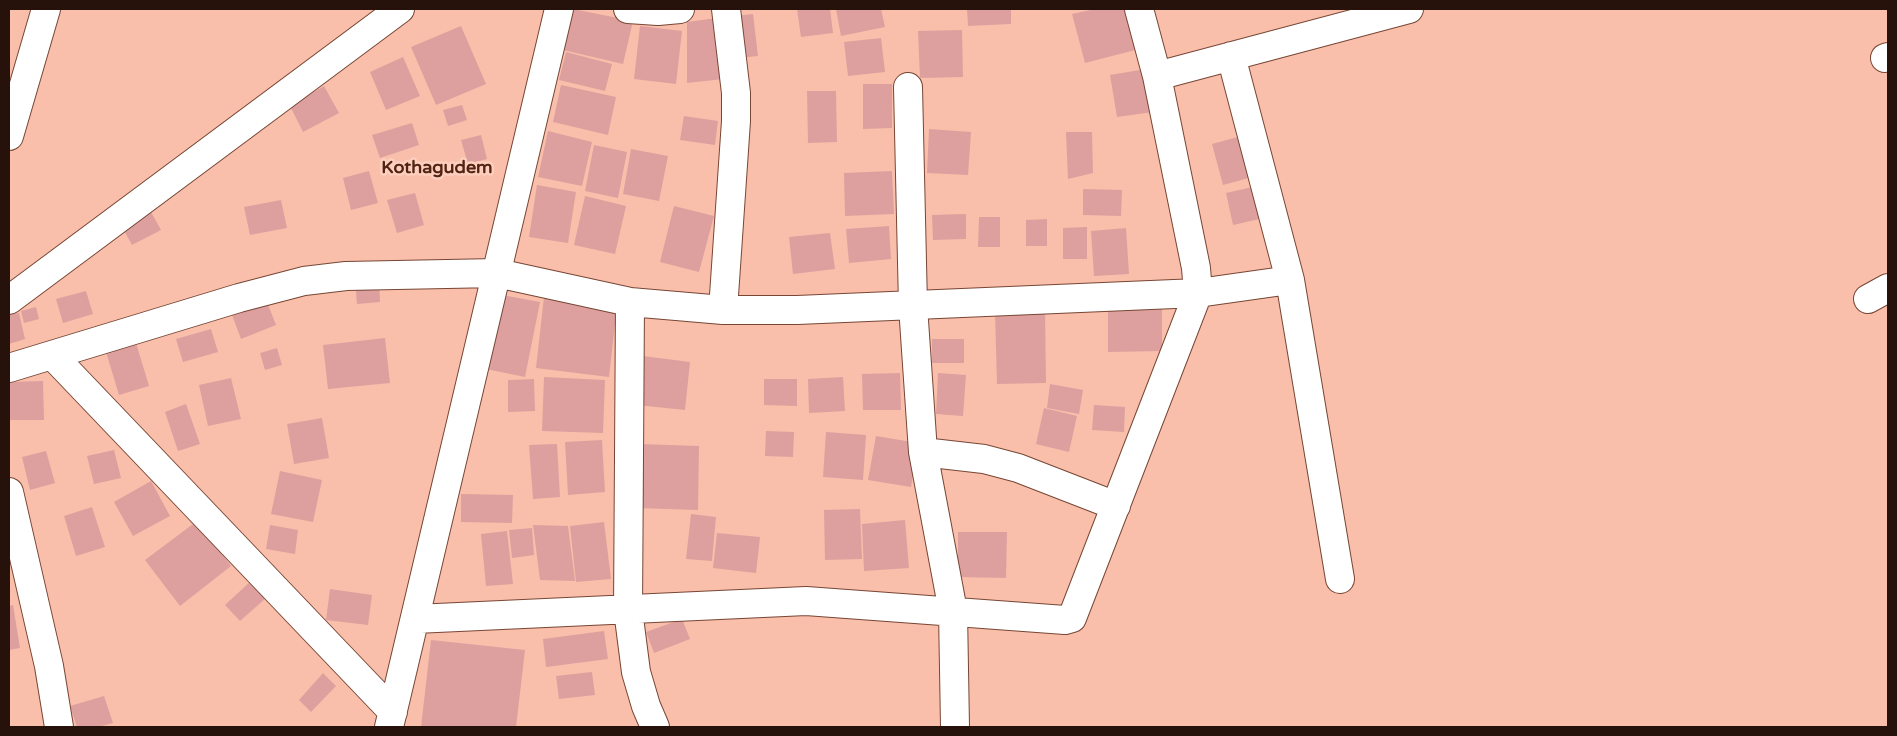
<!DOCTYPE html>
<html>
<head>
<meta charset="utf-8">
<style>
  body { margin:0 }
  #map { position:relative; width:1897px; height:736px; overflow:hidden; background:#f9bfaa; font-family:"Varela Round",sans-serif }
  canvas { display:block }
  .frame { position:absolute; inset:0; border:10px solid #26120a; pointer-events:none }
</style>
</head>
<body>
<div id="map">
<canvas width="1897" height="736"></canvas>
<div class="frame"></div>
</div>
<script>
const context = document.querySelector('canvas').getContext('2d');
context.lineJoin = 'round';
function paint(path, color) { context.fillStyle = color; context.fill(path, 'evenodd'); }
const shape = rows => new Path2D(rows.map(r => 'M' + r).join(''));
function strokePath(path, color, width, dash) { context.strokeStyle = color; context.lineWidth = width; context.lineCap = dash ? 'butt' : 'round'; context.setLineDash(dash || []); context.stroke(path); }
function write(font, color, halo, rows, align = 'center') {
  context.font = font + ' "Varela Round",sans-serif'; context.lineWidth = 5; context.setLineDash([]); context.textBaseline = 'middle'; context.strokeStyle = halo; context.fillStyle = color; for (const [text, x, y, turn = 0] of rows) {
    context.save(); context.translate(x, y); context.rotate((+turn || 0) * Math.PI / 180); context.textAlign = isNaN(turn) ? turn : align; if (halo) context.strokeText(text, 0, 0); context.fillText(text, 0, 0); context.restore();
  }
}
paint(shape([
  [573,9,633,21,623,64,563,50],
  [797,9,830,9,833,33,801,37],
  [836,9,881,9,885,27,841,36],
  [967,9,1011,9,1011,24,968,26],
  [1095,9,1129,9,1139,49,1085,63,1072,14],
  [753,14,758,56,738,58,734,16],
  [717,18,723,79,687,83,687,22],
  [461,26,486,84,436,105,411,47],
  [640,26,682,31,676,84,634,79],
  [962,30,963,77,920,78,918,31],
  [881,38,885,72,848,76,844,42],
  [566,52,612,64,605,91,559,80],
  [403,57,420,96,386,110,370,72],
  [1146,69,1153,112,1117,117,1110,75],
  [863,84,892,84,892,128,863,129],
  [561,85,616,97,608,135,553,122],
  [324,86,339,113,303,132,290,106],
  [807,91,836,91,837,142,808,143],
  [462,105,467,120,448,126,443,110],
  [684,116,718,121,715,145,680,140],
  [412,123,419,145,380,158,372,135],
  [929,129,971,132,968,175,927,173],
  [548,131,592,142,582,186,538,177],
  [1066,132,1092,132,1093,173,1068,179],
  [481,135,487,159,468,164,461,140],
  [1245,135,1256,176,1223,185,1212,144],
  [594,145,627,152,618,198,585,191],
  [631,149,668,156,659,201,623,194],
  [369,171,378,203,351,210,343,178],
  [892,171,894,214,845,216,844,173],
  [537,185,576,192,568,243,529,237],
  [1257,186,1264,218,1233,225,1226,193],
  [1083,189,1122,190,1121,216,1083,215],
  [415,193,424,225,397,233,387,200],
  [585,196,626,206,615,254,574,245],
  [281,200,287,228,250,235,244,207],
  [674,206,714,216,699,272,660,262],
  [151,212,161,230,132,245,122,227],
  [966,214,966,239,933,240,932,215],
  [979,217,1000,217,1000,247,978,247],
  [1047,219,1047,246,1026,246,1026,220],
  [889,226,891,259,849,263,846,229],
  [1087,227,1087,259,1063,259,1063,228],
  [1126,228,1129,274,1094,276,1091,231],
  [830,233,835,269,793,274,789,237],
  [379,279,380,302,357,304,355,281],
  [86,291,93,314,63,323,56,299],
  [497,294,540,302,525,377,481,368],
  [544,297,617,306,609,377,536,368],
  [267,302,276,325,241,339,232,315],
  [36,307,39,319,24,323,21,311],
  [1108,308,1162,308,1162,351,1108,352],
  [1045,311,1046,383,997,384,995,312],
  [19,313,25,339,9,344,9,315],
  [211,329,218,352,183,362,176,339],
  [385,338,390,383,328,389,323,345],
  [932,339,964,339,964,363,932,363],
  [136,343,149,386,119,395,106,352],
  [277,348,282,365,265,370,260,353],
  [643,356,690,362,685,410,637,405],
  [900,373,901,410,863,410,862,374],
  [938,373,966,375,963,416,936,414],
  [544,377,605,380,603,433,542,431],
  [843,377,845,411,809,413,808,379],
  [231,378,241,419,208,426,199,385],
  [534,379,535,411,508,412,508,380],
  [764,379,797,379,797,406,764,405],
  [43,381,44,420,9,420,9,382],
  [1050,384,1083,390,1079,414,1047,408],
  [186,404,200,444,178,451,165,412],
  [1094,405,1125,407,1124,432,1092,430],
  [1044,408,1077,416,1069,452,1036,444],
  [322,418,329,458,294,464,287,424],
  [766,431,794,432,793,457,765,456],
  [826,432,866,435,863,480,823,477],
  [876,436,918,443,911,487,868,480],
  [602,440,605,492,568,495,565,442],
  [557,444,560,497,533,499,529,445],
  [639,444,699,446,698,510,636,508],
  [114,450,121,478,94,484,87,456],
  [46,451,55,483,30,490,22,457],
  [280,471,322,480,313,522,271,514],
  [151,481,170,516,133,536,114,502],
  [461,494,513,495,512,523,461,522],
  [92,507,105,547,76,556,64,516],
  [860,509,862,559,825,560,824,510],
  [691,514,716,517,712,561,686,559],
  [905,520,909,568,864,571,862,524],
  [197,521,231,566,180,606,145,560],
  [604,522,611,579,576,582,570,526],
  [270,525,298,530,295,554,266,549],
  [533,525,568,526,575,581,540,580],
  [532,528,534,555,512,558,509,530],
  [507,531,513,584,486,586,481,534],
  [958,532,1007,532,1006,578,958,577],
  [717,533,760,537,756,573,713,568],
  [251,581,266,598,240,621,225,605],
  [330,589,372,595,368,625,326,620],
  [13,605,20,648,9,650,9,606],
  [682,619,690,639,654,653,646,632],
  [604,631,608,659,546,667,543,639],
  [431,640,525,650,516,727,421,727],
  [592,672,595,695,559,699,556,676],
  [323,673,336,686,311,712,299,700],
  [104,696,113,723,98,727,77,727,70,706]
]), '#dda09f');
const minor = shape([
  [628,9,658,11,680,9],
  [1231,56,1290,280,1340,579],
  [1885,58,1888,57],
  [1157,76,1409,9],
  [908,87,913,306,923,452,953,611,955,727],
  [9,136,46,9],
  [1868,299,1888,288],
  [630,302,628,610,636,672,646,706,655,727],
  [723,310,736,121,736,93,726,9],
  [52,355,393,712],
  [9,368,239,298,304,281,346,276,497,273,630,302,723,310,797,310,1198,293,1290,280],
  [923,452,984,459,1018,468,1116,506],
  [9,492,49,666,59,727],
  [415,619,806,601,1065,620,1072,618,1198,293,1196,268,1157,76,1139,9],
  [389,727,559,9]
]);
const tertiary = shape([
  [9,300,400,9]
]);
strokePath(minor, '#774635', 30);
strokePath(tertiary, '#774635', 30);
strokePath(minor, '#fff', 28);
strokePath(tertiary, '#fff', 28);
write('bold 18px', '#502312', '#fecfbe', [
  ["Kothagudem",437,168]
]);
</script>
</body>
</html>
